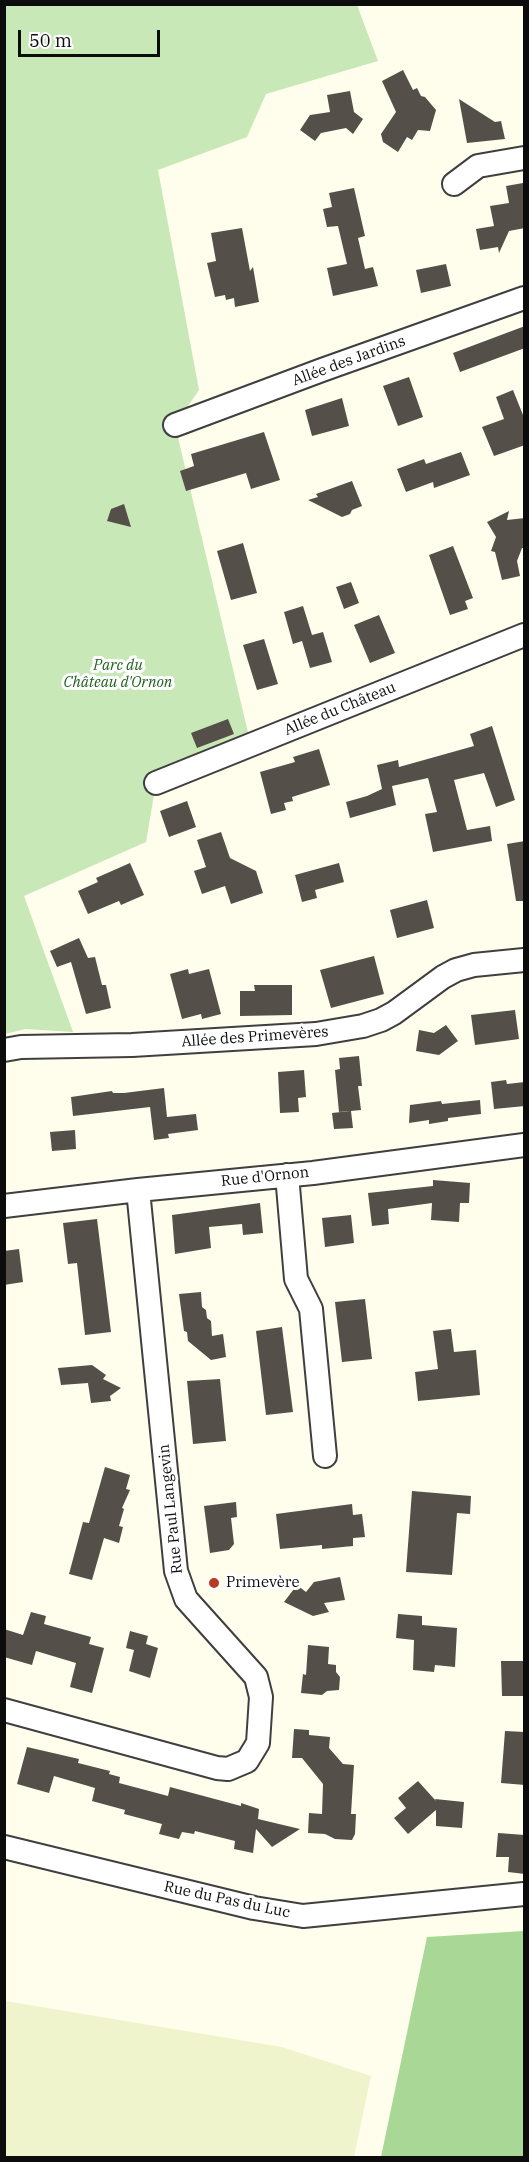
<!DOCTYPE html>
<html>
<head>
<meta charset="utf-8">
<style>
  body { margin:0 }
  #map { position:relative; width:529px; height:2162px; overflow:hidden; background:#fffeec; font-family:"IBM Plex Serif",serif }
  canvas { display:block }
  .frame { position:absolute; inset:0; border:6px solid #0c0c0c; pointer-events:none }
  .scale { position:absolute; left:18px; top:30px; width:142px; height:27px; box-sizing:border-box; border:3px solid #0c0c0c; border-top:0; padding-left:8px; font-size:18px; line-height:21px; white-space:nowrap; color:#0c0c0c; -webkit-text-stroke:4px #fff; paint-order:stroke }
</style>
</head>
<body>
<div id="map">
<canvas width="529" height="2162"></canvas>
<div class="frame"></div>
<div class="scale">50 m</div>
</div>
<script>
const context = document.querySelector('canvas').getContext('2d');
context.lineJoin = 'round';
function paint(path, color) { context.fillStyle = color; context.fill(path, 'evenodd'); }
const shape = rows => new Path2D(rows.map(r => 'M' + r).join(''));
function strokePath(path, color, width, dash) { context.strokeStyle = color; context.lineWidth = width; context.lineCap = dash ? 'butt' : 'round'; context.setLineDash(dash || []); context.stroke(path); }
function write(font, color, halo, rows, align = 'center') {
  context.font = font + ' "IBM Plex Serif",serif'; context.lineWidth = 6; context.setLineDash([]); context.textBaseline = 'middle'; context.strokeStyle = halo; context.fillStyle = color; for (const [text, x, y, turn = 0] of rows) {
    context.save(); context.translate(x, y); context.rotate((+turn || 0) * Math.PI / 180); context.textAlign = isNaN(turn) ? turn : align; if (halo) context.strokeText(text, 0, 0); context.fillText(text, 0, 0); context.restore();
  }
}
paint(shape([
  [5,2001,282,2047,371,2076,354,2157,5,2157]
]), '#f0f4cd');
paint(shape([
  [4,5,357,5,378,61,266,94,247,137,158,170,199,390,175,425,251,745,156,783,146,842,24,896,73,1032,25,1029,5,1034]
]), '#c8e8b7');
paint(shape([
  [524,1931,524,2157,381,2157,427,1937]
]), '#a9d896');
paint(shape([
  [403,70,413,90,417,88,421,96,425,97,436,110,430,131,418,130,412,140,407,137,398,152,383,142,381,134,396,112,382,81],
  [350,91,354,112,363,119,353,134,346,128,321,133,315,141,300,130,310,115,330,112,327,95],
  [459,99,495,122,501,121,505,139,467,143],
  [523,183,525,228,509,231,499,253,498,247,480,250,476,229,494,226,490,206,509,203,506,186],
  [354,188,365,236,358,238,365,269,373,267,378,286,333,296,327,268,347,264,338,226,327,227,323,209,332,207,329,193],
  [242,228,250,271,253,267,259,302,235,307,234,298,226,300,225,295,215,297,207,263,216,261,211,233],
  [446,264,451,286,421,293,416,270],
  [525,326,525,348,460,372,453,353],
  [409,377,423,417,398,426,383,386],
  [513,390,525,420,525,445,494,456,482,427,504,419,496,397],
  [342,398,349,426,312,436,305,410],
  [264,432,280,480,251,489,246,473,186,491,180,471,194,466,191,454],
  [461,452,470,475,434,488,433,482,406,492,397,469,424,459,426,464],
  [352,481,362,506,352,510,350,514,342,517,308,500,318,497,316,494],
  [124,504,131,527,107,521,111,509],
  [509,511,507,520,525,518,525,548,522,548,517,561,520,576,502,580,495,552,491,551,496,537,487,522],
  [243,543,257,593,231,600,217,551],
  [453,546,473,598,465,601,468,609,450,615,429,555],
  [351,582,359,603,344,609,336,587],
  [303,606,312,635,323,632,332,662,310,668,302,641,293,644,284,612],
  [379,615,395,653,370,663,354,625],
  [264,639,278,684,257,690,243,645],
  [228,719,234,734,197,748,191,733],
  [492,726,515,800,496,807,484,773,454,780,467,830,490,826,492,841,433,852,425,814,437,812,428,778,392,786,396,805,350,818,346,802,367,796,382,789,377,765,398,760,399,767,474,746,470,734],
  [319,749,330,785,292,797,293,801,284,803,286,810,271,814,260,772,295,762,293,757],
  [187,801,196,827,169,837,160,811],
  [221,832,230,858,256,871,263,893,231,904,225,886,202,894,194,871,206,867,197,840],
  [525,841,525,901,516,901,507,844],
  [130,863,144,895,121,905,119,901,88,914,78,891,98,882,96,878],
  [339,863,344,882,315,890,317,898,302,902,295,875],
  [427,900,434,928,397,938,390,910],
  [79,938,88,958,95,957,102,985,106,985,111,1008,86,1014,71,962,57,967,50,951],
  [374,956,384,994,331,1008,320,970],
  [188,969,189,974,209,969,221,1014,202,1019,201,1014,182,1019,170,974],
  [254,985,292,985,292,1015,240,1016,240,991,255,991],
  [515,1010,519,1039,475,1045,471,1015],
  [446,1025,458,1041,439,1055,416,1051,419,1030,434,1033],
  [359,1056,362,1086,358,1086,361,1110,351,1111,353,1128,334,1129,332,1113,350,1111,339,1112,335,1070,340,1069,339,1058],
  [304,1070,306,1097,298,1098,299,1112,280,1113,278,1072],
  [506,1080,507,1084,525,1082,525,1106,494,1109,491,1082],
  [164,1088,167,1117,196,1114,198,1130,168,1134,169,1138,154,1140,150,1107,73,1116,71,1097,112,1091,113,1093,124,1093],
  [480,1100,481,1114,448,1118,448,1121,429,1124,429,1120,409,1123,410,1105,441,1101,442,1104],
  [75,1130,76,1149,52,1151,50,1132],
  [433,1180,470,1183,469,1203,460,1203,459,1222,431,1220,432,1203,388,1209,389,1224,372,1226,368,1193,433,1186],
  [260,1203,263,1233,243,1235,242,1224,209,1227,211,1248,175,1254,172,1215],
  [351,1215,354,1243,325,1247,322,1218],
  [97,1219,111,1332,85,1335,77,1263,68,1264,63,1223],
  [19,1249,23,1282,4,1285,4,1251],
  [201,1292,202,1307,206,1310,207,1318,211,1321,212,1336,223,1334,226,1357,211,1360,188,1341,187,1332,184,1331,179,1294],
  [365,1299,372,1359,342,1362,335,1302],
  [282,1327,293,1412,266,1415,256,1331],
  [451,1329,454,1352,476,1350,480,1395,418,1401,415,1372,438,1369,433,1331],
  [92,1365,106,1375,103,1379,121,1388,110,1396,111,1401,91,1403,88,1383,61,1385,58,1368],
  [220,1379,226,1441,193,1444,187,1381],
  [105,1467,130,1475,126,1489,130,1490,122,1508,124,1509,119,1526,123,1527,119,1543,104,1538,92,1580,69,1574,83,1522,89,1523],
  [412,1491,471,1496,470,1514,457,1513,452,1575,406,1572],
  [236,1502,237,1517,231,1518,234,1544,229,1550,210,1553,204,1506],
  [352,1504,353,1515,362,1514,365,1537,353,1538,353,1546,322,1549,322,1545,280,1549,276,1514],
  [340,1577,345,1600,324,1603,329,1612,313,1616,284,1602,297,1585,306,1592,314,1582],
  [31,1612,46,1616,44,1624,91,1637,89,1644,104,1648,92,1693,70,1687,76,1663,36,1651,32,1665,4,1657,4,1629,23,1635],
  [398,1614,422,1616,422,1625,457,1628,455,1667,435,1665,434,1672,413,1670,414,1640,396,1638],
  [130,1631,148,1636,146,1644,158,1648,150,1678,129,1671,134,1650,126,1648],
  [308,1645,329,1647,328,1664,336,1665,336,1672,340,1677,339,1690,327,1691,322,1695,301,1693,303,1674,306,1675],
  [501,1661,525,1661,525,1696,502,1696],
  [294,1729,309,1730,309,1735,330,1737,329,1748,343,1764,354,1765,351,1814,356,1814,355,1834,352,1840,335,1839,325,1834,308,1833,309,1813,322,1814,323,1784,302,1758,292,1758],
  [505,1731,525,1732,525,1785,501,1783],
  [27,1747,79,1759,78,1763,110,1771,109,1774,120,1777,119,1783,168,1796,170,1787,241,1806,241,1803,259,1809,258,1819,300,1829,272,1847,256,1829,253,1853,234,1849,235,1841,195,1831,194,1834,182,1832,179,1839,159,1834,162,1824,124,1814,125,1810,92,1801,95,1788,54,1776,49,1793,17,1784],
  [418,1781,436,1801,435,1799,464,1802,462,1828,436,1826,436,1810,408,1834,394,1818,406,1808,398,1798],
  [498,1833,525,1835,525,1874,508,1872,509,1857,496,1857]
]), '#554f49');
const minor = shape([
  [454,184,478,166,524,158],
  [175,425,322,370,524,298],
  [156,783,524,635],
  [4,1050,21,1047,132,1045,316,1034,363,1026,381,1020,394,1013,443,977,456,970,474,965,524,960],
  [287,1175,296,1279,311,1309,325,1456],
  [4,1206,138,1190,313,1173,524,1145],
  [4,1710,217,1768,228,1769,247,1761,258,1743,261,1697,256,1677,186,1599,176,1571,138,1190],
  [4,1847,254,1908,303,1916,524,1894]
]);
strokePath(minor, '#3f3f3f', 26);
strokePath(minor, '#fff', 22);
for (const [x, y, r, color] of [
  [214,1583,6,"#b93927"]
]) { const dot = new Path2D(); dot.arc(x, y, r, 0, 2 * Math.PI); context.fillStyle = color; context.fill(dot); strokePath(dot, '#fff', 2); }
write('15px', '#0c0c0c', '#fff', [
  ["Allée des Jardins",349,361,-20],
  ["Allée du Château",340,709,-22],
  ["Allée des Primevères",255,1037,-4],
  ["Rue d'Ornon",265,1177,-6],
  ["Rue Paul Langevin",171,1509,-96],
  ["Rue du Pas du Luc",227,1900,12]
]);
write('italic 15px', '#21621e', '#fff', [
  ["Parc du",118,666],
  ["Château d'Ornon",118,683]
]);
write('15px', '#0c0c0c', '#fff', [
  ["Primevère",226,1583]
], 'left');
</script>
</body>
</html>
